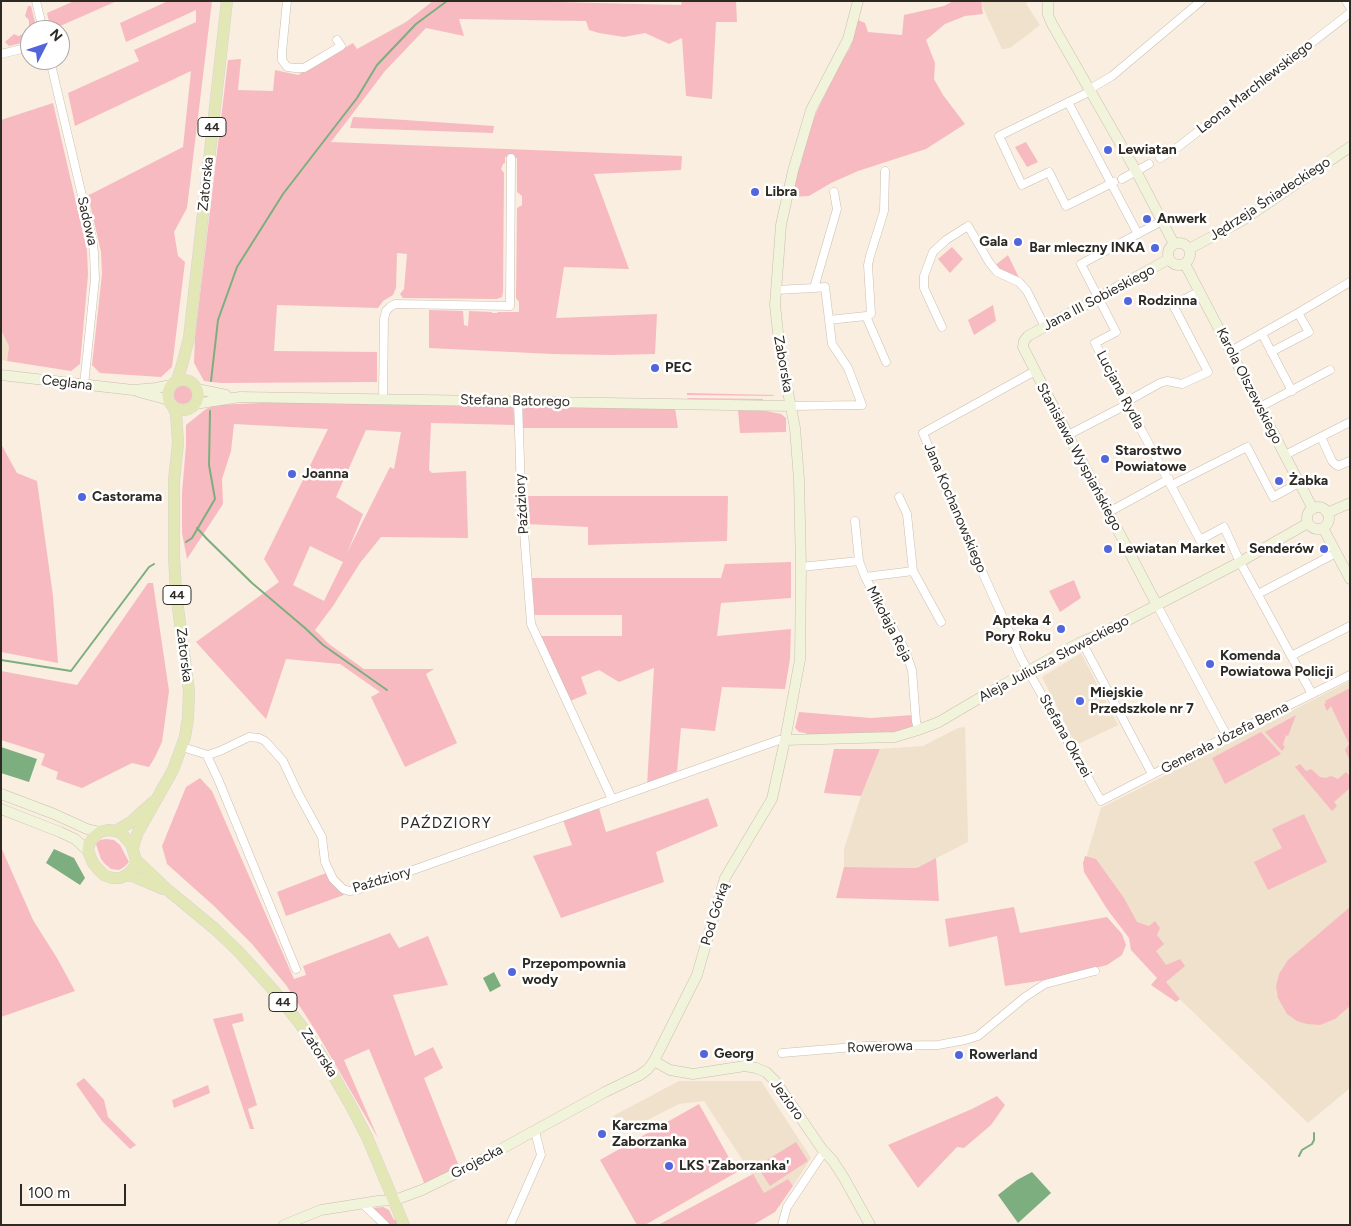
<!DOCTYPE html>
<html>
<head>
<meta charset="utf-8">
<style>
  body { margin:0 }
  #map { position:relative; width:1351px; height:1226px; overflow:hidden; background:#f9eedf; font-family:Figtree,sans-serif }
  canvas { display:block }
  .frame { position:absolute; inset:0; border:2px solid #2d2923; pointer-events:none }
  .north { position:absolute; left:20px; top:20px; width:50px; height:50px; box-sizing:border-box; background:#fff; border:1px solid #aba9a7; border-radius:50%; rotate:49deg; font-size:14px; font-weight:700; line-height:20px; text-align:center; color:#2d2923 }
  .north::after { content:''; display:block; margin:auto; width:18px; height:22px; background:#5166dc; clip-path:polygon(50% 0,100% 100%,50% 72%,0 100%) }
  .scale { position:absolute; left:20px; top:1184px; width:106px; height:22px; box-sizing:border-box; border:2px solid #2d2923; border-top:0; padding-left:6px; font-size:15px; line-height:18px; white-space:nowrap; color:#2d2923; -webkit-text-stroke:4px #fff; paint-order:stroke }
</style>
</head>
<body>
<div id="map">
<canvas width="1351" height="1226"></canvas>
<div class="frame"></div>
<div class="north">N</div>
<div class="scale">100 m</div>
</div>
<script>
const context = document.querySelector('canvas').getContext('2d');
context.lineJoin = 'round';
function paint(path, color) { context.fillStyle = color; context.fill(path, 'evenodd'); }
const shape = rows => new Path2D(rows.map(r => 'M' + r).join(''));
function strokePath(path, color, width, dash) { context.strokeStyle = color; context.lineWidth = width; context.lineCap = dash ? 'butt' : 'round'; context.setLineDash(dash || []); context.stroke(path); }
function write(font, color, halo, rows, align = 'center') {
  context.font = font + ' Figtree,sans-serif'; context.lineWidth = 5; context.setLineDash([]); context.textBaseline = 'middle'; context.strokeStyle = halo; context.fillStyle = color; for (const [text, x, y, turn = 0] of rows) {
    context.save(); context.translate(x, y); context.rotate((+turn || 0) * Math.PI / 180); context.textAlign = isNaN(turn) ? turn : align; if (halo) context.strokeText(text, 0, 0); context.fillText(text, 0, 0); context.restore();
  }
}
paint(shape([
  [980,1,1028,1,1026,4,1040,25,1010,48,1002,49],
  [1,330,9,346,7,361,1,360],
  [1081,653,1118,725,1076,745,1042,677],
  [1350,681,1350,1088,1308,1123,1163,983,1092,872,1087,855,1101,808],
  [965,727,968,842,917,868,844,867,844,849,861,796,880,749,923,746,958,728],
  [679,1081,761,1081,811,1158,793,1186,787,1180,764,1193,704,1101,679,1104,622,1133,613,1116]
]), '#efe1cb');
paint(shape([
  [74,1,117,1,51,30,47,13],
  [168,1,212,1,187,208,174,232,178,256,185,262,172,367,161,377,100,373,92,365,102,274,101,252,88,195,91,194,183,147,191,71,75,126,68,93,139,61,134,50,196,22,196,10,126,42,120,23],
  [433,1,515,1,681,5,682,1,736,1,737,22,716,22,712,99,686,96,682,38,669,44,645,33,624,37,599,33,589,30,586,21,459,19,464,36,426,28,385,71,331,142,682,156,681,170,594,174,629,269,564,267,556,318,657,314,655,354,611,355,552,354,429,348,429,310,463,311,464,325,468,326,469,311,492,312,492,313,497,313,498,312,519,312,519,302,516,298,517,208,522,205,522,196,517,192,517,158,505,157,505,163,503,164,501,169,504,173,503,292,502,297,497,299,403,298,400,294,404,289,407,254,397,253,396,288,393,295,383,301,378,308,277,305,274,351,377,352,377,382,221,383,204,381,194,363,195,337,228,60,241,59,238,90,273,91,275,70,298,75,353,43,357,49,406,22],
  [953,1,981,1,983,14,965,16,945,24,926,40,935,63,934,79,943,95,965,124,926,149,858,171,831,183,809,196,790,197,799,168,802,161,799,158,809,128,838,67,850,48,858,20,865,23,868,32,902,35,904,15,944,6],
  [28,6,31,6,37,30,31,30,29,29,29,20,25,16],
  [26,33,30,35,30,41,9,46,5,42,14,34,18,36],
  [53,103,87,250,88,275,80,364,71,371,7,361,9,346,1,330,1,120],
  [353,117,390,119,494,126,493,133,350,128],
  [1026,142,1038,162,1027,167,1015,147],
  [952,247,963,259,950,273,938,259],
  [1008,255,1024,288,993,267],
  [993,305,996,321,974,335,968,320],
  '173 394a10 10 0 1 1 20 0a10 10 0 1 1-20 0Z',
  [687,393,775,395,772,396,687,395],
  [687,398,763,399,763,400,688,399],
  [283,402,513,405,515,425,431,423,429,470,432,473,466,471,468,538,381,537,360,563,333,606,315,630,329,644,364,669,434,669,426,674,457,743,405,767,371,697,380,692,340,664,286,659,266,719,196,642,279,582,264,559,328,429,234,424,231,451,222,479,223,504,187,559,182,533,182,493,186,445,186,425,206,409,215,405],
  [366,430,401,432,394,469,390,467,347,553,363,514,336,497],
  [310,546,343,562,324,601,293,585],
  [528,407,675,408,678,428,522,428,521,410],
  [738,410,766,411,781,414,786,418,786,432,740,433],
  [1,444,17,473,37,481,53,596,58,663,1,652],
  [526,496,728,496,727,541,588,545,588,527,527,524],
  [791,562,791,598,721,603,717,636,791,629,790,659,785,689,722,687,715,731,681,728,677,771,647,785,654,668,619,682,599,670,581,677,587,694,570,701,541,636,622,636,622,615,534,615,532,578,721,578,725,564],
  [1074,580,1081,598,1060,612,1049,591],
  [148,583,153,583,169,691,162,742,155,757,149,767,132,763,82,788,56,779,58,772,41,765,45,754,1,740,1,671,77,685],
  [1350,688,1350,761,1345,750,1349,744,1331,706,1327,711,1324,704,1326,703,1325,701],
  [799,712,871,718,913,715,915,728,894,733,807,736,806,733,799,732,795,728],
  [1296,715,1288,736,1286,735,1283,745,1285,747,1282,751,1265,732],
  [1261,732,1281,754,1225,784,1212,758],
  [834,749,880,749,861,796,824,793],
  [1300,764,1306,771,1311,769,1320,777,1326,778,1331,776,1338,779,1346,772,1350,776,1350,788,1334,802,1337,806,1332,811,1295,767],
  [200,778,212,791,294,979,306,975,303,966,390,933,399,948,428,936,448,985,393,995,415,1056,433,1047,443,1068,424,1078,460,1169,425,1185,369,1049,344,1060,378,1138,317,1033,286,985,252,944,214,906,167,864,162,846,186,787],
  [708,798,718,826,656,852,664,882,561,918,533,856,572,845,563,820,599,808,606,832],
  [1304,814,1327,862,1268,890,1254,862,1282,848,1272,829],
  [106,839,114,840,120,845,129,862,124,867,119,870,111,869,105,864,101,859,96,844,100,840],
  [1,847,33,920,57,958,75,991,1,1017],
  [1085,856,1096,859,1124,898,1137,922,1149,926,1155,921,1160,928,1157,935,1164,944,1156,951,1166,965,1180,959,1185,966,1166,982,1180,999,1176,1002,1151,985,1157,978,1131,950,1129,938,1107,909,1084,872,1083,863],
  [936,858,939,901,836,898,844,867,917,868],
  [326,873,333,884,344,895,286,916,277,892],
  [1014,907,1020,933,1107,917,1122,934,1126,945,1122,955,1107,965,1052,979,1005,986,997,936,949,947,945,919],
  [1350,907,1350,1006,1335,1019,1320,1025,1307,1024,1297,1021,1287,1014,1278,998,1276,986,1279,974,1288,960],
  [242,1013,244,1021,232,1024,257,1105,248,1109,254,1129,250,1129,213,1019],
  [84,1078,104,1100,108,1117,136,1145,130,1149,102,1121,76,1084],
  [208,1085,210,1093,174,1108,172,1100],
  [997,1096,1005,1105,991,1125,964,1148,957,1147,918,1188,888,1145,972,1109],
  [699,1104,737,1172,645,1225,637,1225,600,1160],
  [796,1142,808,1161,770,1186,757,1166],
  [753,1174,764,1193,788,1179,793,1186,775,1212,753,1225,658,1225],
  [383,1207,389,1210,394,1220,397,1219,399,1225,390,1225,373,1210,373,1208]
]), '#f8bac1');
paint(shape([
  [1,747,37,759,29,782,1,773],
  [54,849,74,858,85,878,80,885,46,863],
  [494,972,501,986,490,992,483,978],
  [1032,1172,1051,1193,1018,1223,998,1195,1017,1180]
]), '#7dae7f');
strokePath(shape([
  [211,381,218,320,237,267,283,194,357,98,377,65,416,24,447,1],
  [197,528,207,539,252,583,305,628,323,645,387,690],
  [186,542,192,538,215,499,209,465,210,411],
  [1,660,71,671,149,567,154,564],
  [1299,1156,1302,1150,1312,1144,1314,1140,1314,1133]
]), '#7dae7f', 2);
const street = shape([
  [36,1,43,30],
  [287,1,282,52,282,60,287,67,295,68,304,68,316,61,341,46,337,40],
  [1346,1,1350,7],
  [1,54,30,47],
  [50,60,92,238,94,253,95,279,84,385],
  [1090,89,1112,76,1201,1],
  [1091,91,999,136,1022,185,1049,172,1066,206,1114,182],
  [1068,102,1138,234],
  [1160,158,1178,147,1350,13],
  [885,171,884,211,870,256,868,265,871,314,866,316,886,362],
  [1122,179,1149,164],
  [1162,221,1081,264,1116,332,1095,343,1200,540,1224,527,1240,562,1312,694],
  [776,290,814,288],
  [829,320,866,316],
  [942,327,924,288,924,276,933,252,946,240,968,226,989,262,997,272,1019,282,1027,291,1045,327],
  [1262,334,1292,391],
  [1231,351,1298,313,1350,282],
  [1271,352,1309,332,1298,313],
  [1035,371,923,433,949,498,1021,658,1101,801,1227,736,1350,675],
  [383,399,384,319,386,311,390,307,395,304,510,306,511,158],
  [518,401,521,492,531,624,612,799],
  [1126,402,1160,383,1167,381,1182,384,1208,372,1173,305,1200,291],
  [790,406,862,405,848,368,832,344,825,287,814,288,837,209,834,192],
  [1260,407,1330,370],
  [1068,435,1128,404],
  [1321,437,1332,461,1335,464,1338,466,1350,461],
  [1285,455,1350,422],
  [1172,485,1247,447,1273,497,1299,483],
  [899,497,907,514,913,571,941,622],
  [1109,512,1169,479],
  [855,521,859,561,865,577,905,650,912,670,916,721,918,730],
  [801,567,859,561],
  [865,577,913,571],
  [1258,594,1336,553],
  [1157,605,1227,736],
  [1082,642,1152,774],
  [1291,656,1350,626],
  [182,747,208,755,208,758,218,779,296,969],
  [208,755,220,751,249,737,259,738,265,741,283,761,298,793,322,837,325,862,333,879,343,889,349,891,357,890,779,740,785,740],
  [782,1053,866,1046,938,1045,965,1040,978,1036,1025,997,1045,984,1095,971],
  [363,1204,385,1225],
  [510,1225,541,1155,535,1131],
  [782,1225,787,1207,817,1162,824,1152]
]);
const secondary = shape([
  [1048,1,1048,15,1052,24,1136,171,1174,244],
  '1168 254a11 11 0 1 1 22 0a11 11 0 1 1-22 0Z',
  [1189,249,1243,220,1350,147],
  [1185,264,1313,509],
  [1,375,133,390,156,388,171,385],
  [197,389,226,395],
  [139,392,169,400],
  [195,404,240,397,790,406],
  '1307 518a11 11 0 1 1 22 0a11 11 0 1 1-22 0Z',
  [1327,513,1350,503],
  [1323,528,1350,579],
  [1157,605,1068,435,1023,347,1024,341,1028,336,1169,259],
  [785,740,895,737,918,730,939,722,983,696,1079,643,1103,633,1240,562,1308,523],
  [1,794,54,814,87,829,100,832],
  [1,809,60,832,75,839,88,851],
  [654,1061,670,1070,693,1074,745,1066,756,1068,766,1072,776,1082,822,1149,833,1161,844,1178,870,1225],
  [284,1225,321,1210,378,1201,395,1200,422,1190,463,1170,605,1092,640,1075,648,1069,654,1061,697,975,725,878,772,799,785,740,798,670,800,660,801,567,799,480,795,428,780,351,775,305,781,225,793,171,811,110,848,39,858,1]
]);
const primary = shape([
  '168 395a15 15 0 1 1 30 0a15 15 0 1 1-30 0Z',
  [177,380,182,365,189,338,227,1],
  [108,830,116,831,122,834,131,844,136,860,135,867,127,875,120,878,112,878,104,875,98,869,93,863,88,851,89,844,94,837,100,832,108,830],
  [116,831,131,822,153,802],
  [133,849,134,843,138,832,173,770,185,737,188,718,189,691,176,593,174,555,174,481,178,443,176,413,173,407],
  [136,860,169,891,215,929,239,952,275,992,300,1024,322,1056,351,1106,367,1137,404,1225],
  [127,875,135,877,163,889]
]);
strokePath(street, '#c9bfb0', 9);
strokePath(secondary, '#c9bfb0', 11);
strokePath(primary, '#d5d4d3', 12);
strokePath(street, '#fff', 8);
strokePath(secondary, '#f1f3da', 10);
strokePath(primary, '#e3e7b6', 11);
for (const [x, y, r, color] of [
  [1108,150,5,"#5166dc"],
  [755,192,5,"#5166dc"],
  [1147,219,5,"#5166dc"],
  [1018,242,5,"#5166dc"],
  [1155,248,5,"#5166dc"],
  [1128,301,5,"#5166dc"],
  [655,368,5,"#5166dc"],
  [1105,459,5,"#5166dc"],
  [292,474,5,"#5166dc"],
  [1279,481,5,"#5166dc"],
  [82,497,5,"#5166dc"],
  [1108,549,5,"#5166dc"],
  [1324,549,5,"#5166dc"],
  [1061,629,5,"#5166dc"],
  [1210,664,5,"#5166dc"],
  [1080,701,5,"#5166dc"],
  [512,972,5,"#5166dc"],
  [704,1054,5,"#5166dc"],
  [959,1055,5,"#5166dc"],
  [602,1134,5,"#5166dc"],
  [669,1166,5,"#5166dc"]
]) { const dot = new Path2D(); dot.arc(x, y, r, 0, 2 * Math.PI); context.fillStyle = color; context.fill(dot); strokePath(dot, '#fff', 2); }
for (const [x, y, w] of [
  [212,127,28],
  [177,595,28],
  [283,1002,28]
]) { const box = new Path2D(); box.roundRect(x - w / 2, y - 9.5, w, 19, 4); context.fillStyle = '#fff'; context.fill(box); strokePath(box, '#2d2923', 1); }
write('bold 12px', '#2d2923', null, [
  ["44",212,127],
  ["44",177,595],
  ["44",283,1002]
]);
write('14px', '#2d2923', '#fff', [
  ["Leona Marchlewskiego",1255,87,-38],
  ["Zatorska",206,184,-84],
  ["Jędrzeja Śniadeckiego",1270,199,-33],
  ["Sadowa",87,221,77],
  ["Jana III Sobieskiego",1099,298,-28],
  ["Zaborska",783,364,80],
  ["Ceglana",67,383,7],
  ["Karola Olszewskiego",1249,386,63],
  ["Lucjana Rydla",1120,390,62],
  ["Stefana Batorego",515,401,1],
  ["Stanisława Wyspiańskiego",1079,457,62],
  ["Paździory",522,504,-94],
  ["Jana Kochanowskiego",955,508,67],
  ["Mikołaja Reja",889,624,63],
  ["Zatorska",184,655,83],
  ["Aleja Juliusza Słowackiego",1054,659,-28],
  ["Stefana Okrzei",1065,736,61],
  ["Generała Józefa Bema",1225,738,-27],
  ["Paździory",382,880,-17],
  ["Pod Górką",715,914,-73],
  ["Rowerowa",880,1047,-2],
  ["Zatorska",319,1053,57],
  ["Jezioro",787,1100,54],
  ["Grojecka",477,1162,-28]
]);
write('bold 14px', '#2d2923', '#fff', [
  ["Lewiatan",1118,150],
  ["Libra",765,192],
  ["Anwerk",1157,219],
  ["Gala",1008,242,"right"],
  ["Bar mleczny INKA",1145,248,"right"],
  ["Rodzinna",1138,301],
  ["PEC",665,368],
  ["Starostwo",1115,451],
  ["Powiatowe",1115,467],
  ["Joanna",302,474],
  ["Żabka",1289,481],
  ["Castorama",92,497],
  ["Lewiatan Market",1118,549],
  ["Senderów",1314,549,"right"],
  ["Apteka 4",1051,621,"right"],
  ["Pory Roku",1051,637,"right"],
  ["Komenda",1220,656],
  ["Powiatowa Policji",1220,672],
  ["Miejskie",1090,693],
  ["Przedszkole nr 7",1090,709],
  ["Przepompownia",522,964],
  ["wody",522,980],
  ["Georg",714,1054],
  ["Rowerland",969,1055],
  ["Karczma",612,1126],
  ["Zaborzanka",612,1142],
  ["LKS 'Zaborzanka'",679,1166]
], 'left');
context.letterSpacing = '1px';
write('15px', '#2d2923', '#fff', [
  ["PAŹDZIORY",446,824]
]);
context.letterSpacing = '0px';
</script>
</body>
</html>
